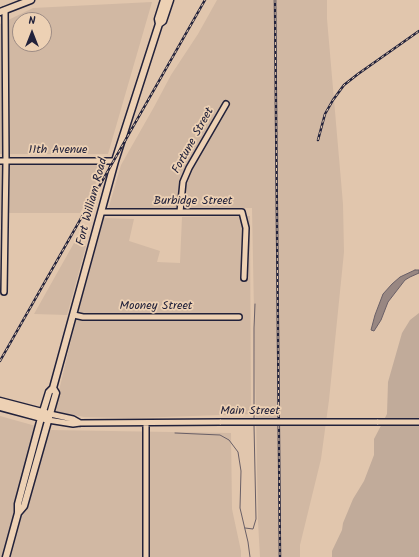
<!DOCTYPE html>
<html>
<head>
<meta charset="utf-8">
<style>
  body { margin:0 }
  #map { position:relative; width:419px; height:557px; overflow:hidden; background:#e1c6ad; font-family:Kalam,sans-serif }
  canvas { display:block }
  .north { position:absolute; left:12px; top:12px; width:40px; height:40px; box-sizing:border-box; background:#edd1b4; border:1px solid #9c8b84; border-radius:50%; rotate:0deg; font-size:11px; font-weight:700; line-height:16px; text-align:center; color:#22223b }
  .north::after { content:''; display:block; margin:auto; width:14px; height:18px; background:#22223b; clip-path:polygon(50% 0,100% 100%,50% 72%,0 100%) }
</style>
</head>
<body>
<div id="map">
<canvas width="419" height="557"></canvas>
<div class="north">N</div>
</div>
<script>
const context = document.querySelector('canvas').getContext('2d');
context.lineJoin = 'round';
function paint(path, color) { context.fillStyle = color; context.fill(path, 'evenodd'); }
const shape = rows => new Path2D(rows.map(r => 'M' + r).join(''));
function strokePath(path, color, width, dash) { context.strokeStyle = color; context.lineWidth = width; context.lineCap = dash ? 'butt' : 'round'; context.setLineDash(dash || []); context.stroke(path); }
function write(font, color, halo, rows, align = 'center') {
  context.font = font + ' Kalam,sans-serif'; context.lineWidth = 3.5; context.setLineDash([]); context.textBaseline = 'middle'; context.strokeStyle = halo; context.fillStyle = color; for (const [text, x, y, turn = 0] of rows) {
    context.save(); context.translate(x, y); context.rotate((+turn || 0) * Math.PI / 180); context.textAlign = isNaN(turn) ? turn : align; if (halo) context.strokeText(text, 0, 0); context.fillText(text, 0, 0); context.restore();
  }
}
paint(shape([
  [217,0,327,0,327,19,343,204,344,252,329,400,321,459,300,545,300,557,260,557,258,521,252,208,108,210,121,165,154,107,171,75,198,34],
  [152,2,108,154,0,154,0,24,33,8],
  [20,20,44,20,44,44,20,44],
  [103,163,103,170,80,213,1,213,0,255,0,164],
  [250,216,251,414,134,418,84,417,54,411,76,320,104,218,134,219,129,241,160,251,157,262,180,263,182,217],
  [74,243,86,246,67,315,34,314],
  [0,416,50,430,231,433,232,509,241,551,241,557,0,557]
]), '#d1b8a3');
paint(shape([
  [419,313,419,557,332,557,332,551,342,530,343,523,353,499,364,481,374,455,374,439,387,414,388,382,402,333,410,320]
]), '#c1ab9a');
const water = shape([
  [415,270,419,270,419,273,410,277,405,280,388,302,381,320,374,331,371,330,375,315,383,294,392,284,400,277,415,270]
]);
paint(water, '#988782');
strokePath(water, '#695f66', 1);
strokePath(shape([
  [254,420,254,328,255,304],
  [175,433,220,435,229,440,238,452,241,471,240,508,248,542,250,557],
  [245,528,253,529,256,519,254,425]
]), '#695f66', 1);
const minor = shape([
  [0,161,115,161],
  [102,212,242,212,246,228,244,278],
  [180,212,183,182,189,168,226,104],
  [4,292,6,161,5,10],
  [74,315,83,317,239,317],
  [50,414,73,419,80,423],
  [48,420,73,424,80,423,221,422],
  [377,422,419,422],
  [146,557,146,423]
]);
const major = shape([
  [0,12,31,0],
  [159,24,158,19,164,0],
  [0,401,46,413],
  [0,407,45,419],
  [18,513,24,506,50,414,56,393,53,388],
  [6,557,18,513,18,504,41,418,49,392,53,388,115,161,159,24,163,21,170,0]
]);
strokePath(minor, '#22223b', 8);
strokePath(major, '#22223b', 9);
strokePath(minor, '#edd1b4', 5);
strokePath(major, '#edd1b4', 6);
const rail = shape([
  [275,0,280,557],
  [318,140,325,114,333,100,344,85,358,74,419,31],
  [0,361,205,0]
]);
strokePath(rail, '#22223b', 2.5);
strokePath(rail, '#edd1b4', 1, [3]);
const minorBridge = shape([
  [221,422,377,422]
]);
strokePath(minorBridge, '#22223b', 8, []);
strokePath(minorBridge, '#edd1b4', 5);
write('12px', '#22223b', '#edd1b4', [
  ["Fortune Street",194,141,-61],
  ["11th Avenue",58,151],
  ["Fort William Road",93,202,-75],
  ["Burbidge Street",193,202],
  ["Mooney Street",156,307],
  ["Main Street",250,412]
]);
</script>
</body>
</html>
